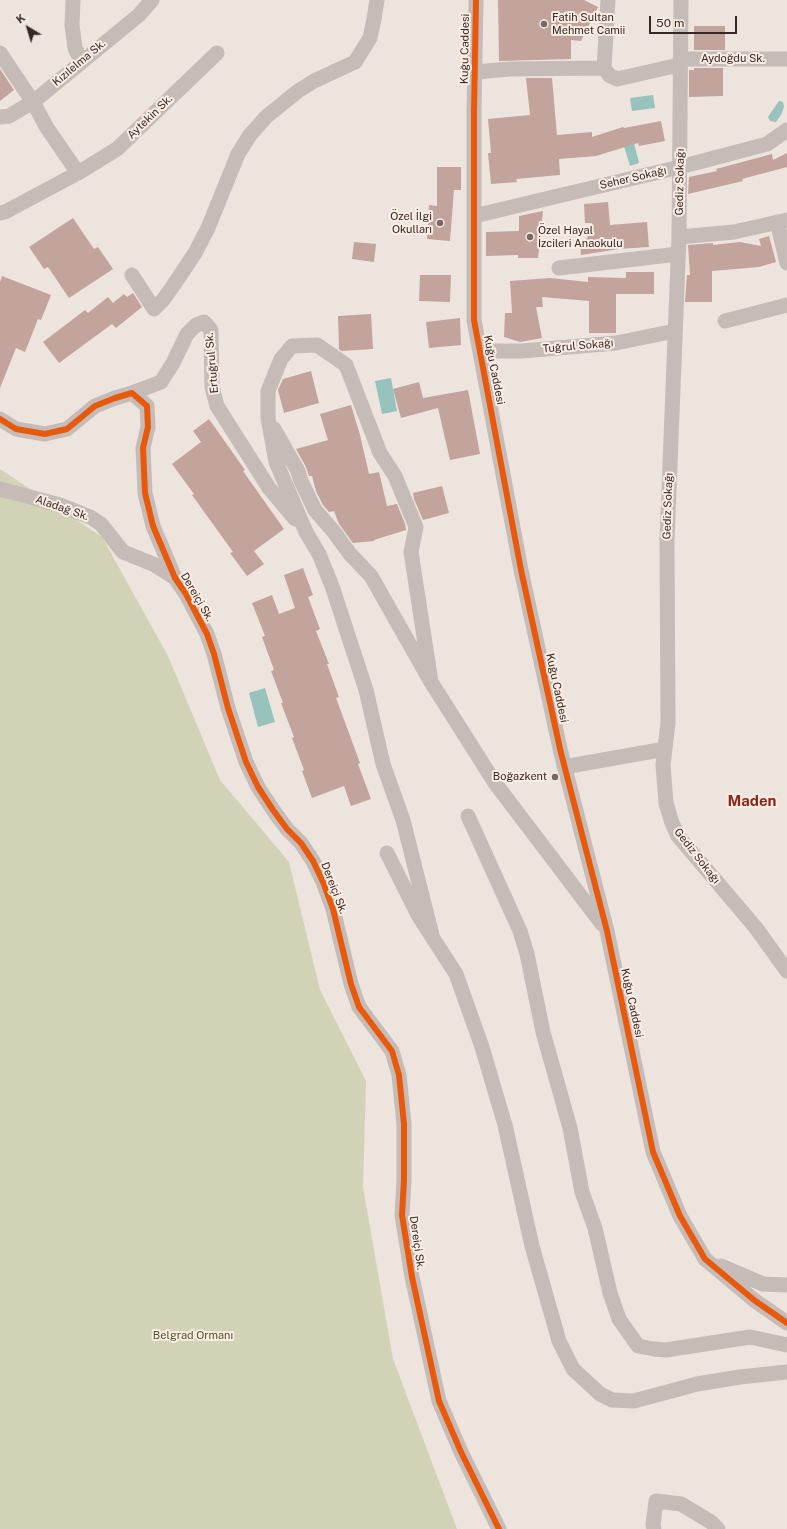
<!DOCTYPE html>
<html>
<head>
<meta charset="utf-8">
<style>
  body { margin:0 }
  #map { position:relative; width:787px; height:1529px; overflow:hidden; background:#ede4dd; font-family:"Public Sans",sans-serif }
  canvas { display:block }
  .north { position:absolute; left:8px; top:8px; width:40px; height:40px; -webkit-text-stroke:3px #fbede4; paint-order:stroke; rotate:322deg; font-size:11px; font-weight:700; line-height:16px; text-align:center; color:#362925 }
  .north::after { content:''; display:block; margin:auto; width:14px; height:18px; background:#362925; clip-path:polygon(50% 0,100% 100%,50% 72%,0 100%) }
  .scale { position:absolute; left:649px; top:16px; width:88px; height:18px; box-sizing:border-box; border:2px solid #362925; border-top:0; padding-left:5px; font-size:12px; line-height:14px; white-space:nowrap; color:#362925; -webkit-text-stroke:3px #fbede4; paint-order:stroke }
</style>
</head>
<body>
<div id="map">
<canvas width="787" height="1529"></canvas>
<div class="north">K</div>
<div class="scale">50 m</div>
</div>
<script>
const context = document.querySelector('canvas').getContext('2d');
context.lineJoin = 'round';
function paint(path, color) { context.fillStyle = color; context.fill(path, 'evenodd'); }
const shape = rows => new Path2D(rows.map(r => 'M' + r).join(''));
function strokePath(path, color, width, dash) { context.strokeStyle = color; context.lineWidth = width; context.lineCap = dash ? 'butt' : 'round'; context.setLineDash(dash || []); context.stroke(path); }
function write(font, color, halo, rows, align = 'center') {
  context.font = font + ' "Public Sans",sans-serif'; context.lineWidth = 4; context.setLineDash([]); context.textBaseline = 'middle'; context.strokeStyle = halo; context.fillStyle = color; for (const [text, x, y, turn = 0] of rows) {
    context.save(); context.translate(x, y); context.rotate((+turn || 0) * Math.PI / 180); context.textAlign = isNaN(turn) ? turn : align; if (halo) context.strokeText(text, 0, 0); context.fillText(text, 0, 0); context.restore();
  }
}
paint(shape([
  [0,469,102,537,168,656,220,780,289,862,320,990,366,1081,363,1187,393,1359,457,1529,0,1529]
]), '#d1d2b6');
paint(shape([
  [653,95,655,108,632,111,630,98],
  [779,101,783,102,784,107,781,115,776,122,770,121,768,117],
  [634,143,639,163,630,166,624,146],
  [391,378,397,411,382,414,375,381],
  [265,688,275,722,258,727,249,693]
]), '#98c2bc');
paint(shape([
  [498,0,584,0,598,7,581,41,571,40,571,59,499,61],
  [694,26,725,26,725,50,694,50],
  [694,68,723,68,723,96,689,97,689,70,694,70],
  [0,69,14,90,0,101],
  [526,78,552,78,557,135,592,132,592,137,623,127,624,128,661,121,665,141,639,146,638,143,596,156,559,159,560,175,516,179,517,182,491,184,488,153,491,153,488,119,530,115],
  [787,153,787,167,742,179,743,181,688,194,689,177,717,171,716,169,772,154,773,160],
  [437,167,461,167,461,190,454,190,450,241,427,239,429,205,437,206],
  [608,202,610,225,647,222,649,247,619,249,581,255,580,244,586,241,592,223,585,223,584,204],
  [543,211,538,258,518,258,518,255,486,256,486,232,519,231,519,216],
  [73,218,94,249,98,247,113,269,69,298,48,267,44,269,29,247],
  [769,236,776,262,759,267,712,271,712,302,685,302,687,275,690,275,688,245,713,243,713,245,740,242,761,246,759,239],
  [354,242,376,244,374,262,352,259],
  [626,272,654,272,654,294,616,294,616,333,589,333,589,301,542,297,543,307,536,307,542,338,520,342,504,337,505,313,512,313,510,281,550,278,588,282,588,277,626,278],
  [420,275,451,275,450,302,419,301],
  [2,276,51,295,41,320,38,319,25,352,16,348,0,388,0,282],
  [133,293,142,307,116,328,112,324,59,363,43,342,85,310,88,313,108,297,113,303,124,294,127,297],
  [371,314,373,349,341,351,339,349,338,316],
  [460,318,461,345,429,348,426,322],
  [311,371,319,403,284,413,278,390,283,379],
  [419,382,423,398,468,390,480,454,450,460,438,408,401,418,393,389],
  [351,405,360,435,369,474,379,472,387,506,397,504,405,524,406,530,374,540,374,541,353,543,339,524,334,511,329,512,323,505,316,491,312,476,309,476,306,467,296,449,328,440,320,414],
  [209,419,245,470,243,471,284,529,254,551,264,564,247,576,230,553,233,552,192,495,194,494,172,464,201,442,193,431],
  [442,486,449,513,423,520,414,499,413,493],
  [303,568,313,595,308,597,320,629,316,631,329,664,327,664,339,697,336,698,360,763,358,764,371,799,351,806,344,786,312,798,302,771,304,770,292,738,294,737,281,703,283,703,271,671,274,670,262,637,265,636,252,603,272,595,279,614,295,608,284,575]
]), '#c2a49d');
strokePath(shape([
  [73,0,72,25,75,48,81,61],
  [476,0,474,112,474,320,521,570,561,753,607,931,653,1152,680,1216,705,1259,754,1300,787,1323],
  [608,0,604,68,609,75,617,79,679,65],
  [681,0,679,237,667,540,668,723,663,765,666,803,672,823,678,836,756,928,787,971],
  [0,53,33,102,47,128,78,173],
  [680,59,787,59],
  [475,72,510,69,604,68],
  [0,117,9,116,33,102,139,15,152,0],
  [0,213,5,212,78,173,117,149,217,53],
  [474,216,680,167,767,144,787,130],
  [777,222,787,263],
  [679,237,734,232,787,220],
  [559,268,678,254],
  [132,275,154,309,163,300,173,286,195,253,208,228,238,154,250,135,266,117,298,91,314,81,355,62,370,38,374,19,377,0],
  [725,321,787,305],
  [480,351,522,351,616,343,675,331],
  [132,393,161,382,173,363,187,334,196,325,204,322,211,330,212,387,217,406,269,488,295,519],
  [0,419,16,429,45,434,67,429,95,406,115,398,132,393,147,406,148,427,143,448,145,493,153,526,175,578,186,594,207,634,214,654,228,708,246,762,258,787,273,810,287,829,301,843,313,861,323,882,333,909,351,984,359,1007,392,1051,399,1075,404,1124,404,1180,402,1215,412,1277,439,1401,461,1452,499,1529],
  [274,429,298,471,301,481,315,510,334,532,350,554,371,576,431,682,495,783,602,924],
  [0,489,60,505,90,517,101,524,123,552,153,564,175,578],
  [431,682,411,552,416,527,395,476,380,453,346,365,317,345,292,346,281,359,268,391,268,418,276,462,306,532,319,554,332,586,366,690,383,764,403,820,432,935],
  [564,767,665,749],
  [468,816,520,931,527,954,543,1032,570,1128,582,1192,595,1228,610,1293,619,1319,638,1346,654,1349,666,1350,750,1337,787,1345],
  [387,853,418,915,456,974,482,1047,505,1125,532,1246,559,1341,573,1369,600,1394,612,1400,634,1401,697,1384,740,1377,787,1372],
  [721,1266,763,1284,787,1285],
  [654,1529,653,1525,656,1501,681,1504,711,1522,718,1529]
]), '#c5bcb7', 15);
strokePath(shape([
  [476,0,474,112,474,320,521,570,561,753,607,931,653,1152,680,1216,705,1259,754,1300,787,1323],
  [0,419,16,429,45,434,67,429,95,406,115,398,132,393,147,406,148,427,143,448,145,493,153,526,175,578,186,594,207,634,214,654,228,708,246,762,258,787,273,810,287,829,301,843,313,861,323,882,333,909,351,984,359,1007,392,1051,399,1075,404,1124,404,1180,402,1215,412,1277,439,1401,461,1452,499,1529]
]), '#e8590c', 6);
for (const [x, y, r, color] of [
  [544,24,4,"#766a65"],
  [440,223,4,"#766a65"],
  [530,237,4,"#766a65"],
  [555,777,4,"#766a65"]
]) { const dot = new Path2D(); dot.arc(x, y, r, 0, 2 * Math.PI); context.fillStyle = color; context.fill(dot); strokePath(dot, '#fbede4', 1.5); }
write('11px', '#362925', '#fbede4', [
  ["Fatih Sultan",552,18],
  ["Mehmet Camii",552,31],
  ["Özel İlgi",432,217,"right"],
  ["Okulları",432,230,"right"],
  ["Özel Hayal",538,231],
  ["İzcileri Anaokulu",538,244],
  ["Boğazkent",547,777,"right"]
], 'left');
write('11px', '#362925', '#fbede4', [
  ["Kuğu Caddesi",465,49,-89],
  ["Aydoğdu Sk.",733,59],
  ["Kızılelma Sk.",79,63,-40],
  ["Aytekin Sk.",150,117,-44],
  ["Seher Sokağı",633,178,-13],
  ["Gediz Sokağı",680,182,-89],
  ["Tuğrul Sokağı",578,346,-5],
  ["Ertuğrul Sk.",212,363,-95],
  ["Kuğu Caddesi",494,370,79],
  ["Gediz Sokağı",668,506,-88],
  ["Aladağ Sk.",62,508,19],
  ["Dereiçi Sk.",197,597,60],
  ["Kuğu Caddesi",557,688,78],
  ["Gediz Sokağı",697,856,52],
  ["Dereiçi Sk.",334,888,69],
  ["Kuğu Caddesi",632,1003,78],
  ["Dereiçi Sk.",417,1243,82]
]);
write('11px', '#4b5727', '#fbede4', [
  ["Belgrad Ormanı",193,1336]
]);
write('bold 15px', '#8d2417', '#fbede4', [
  ["Maden",752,801]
]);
</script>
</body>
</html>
